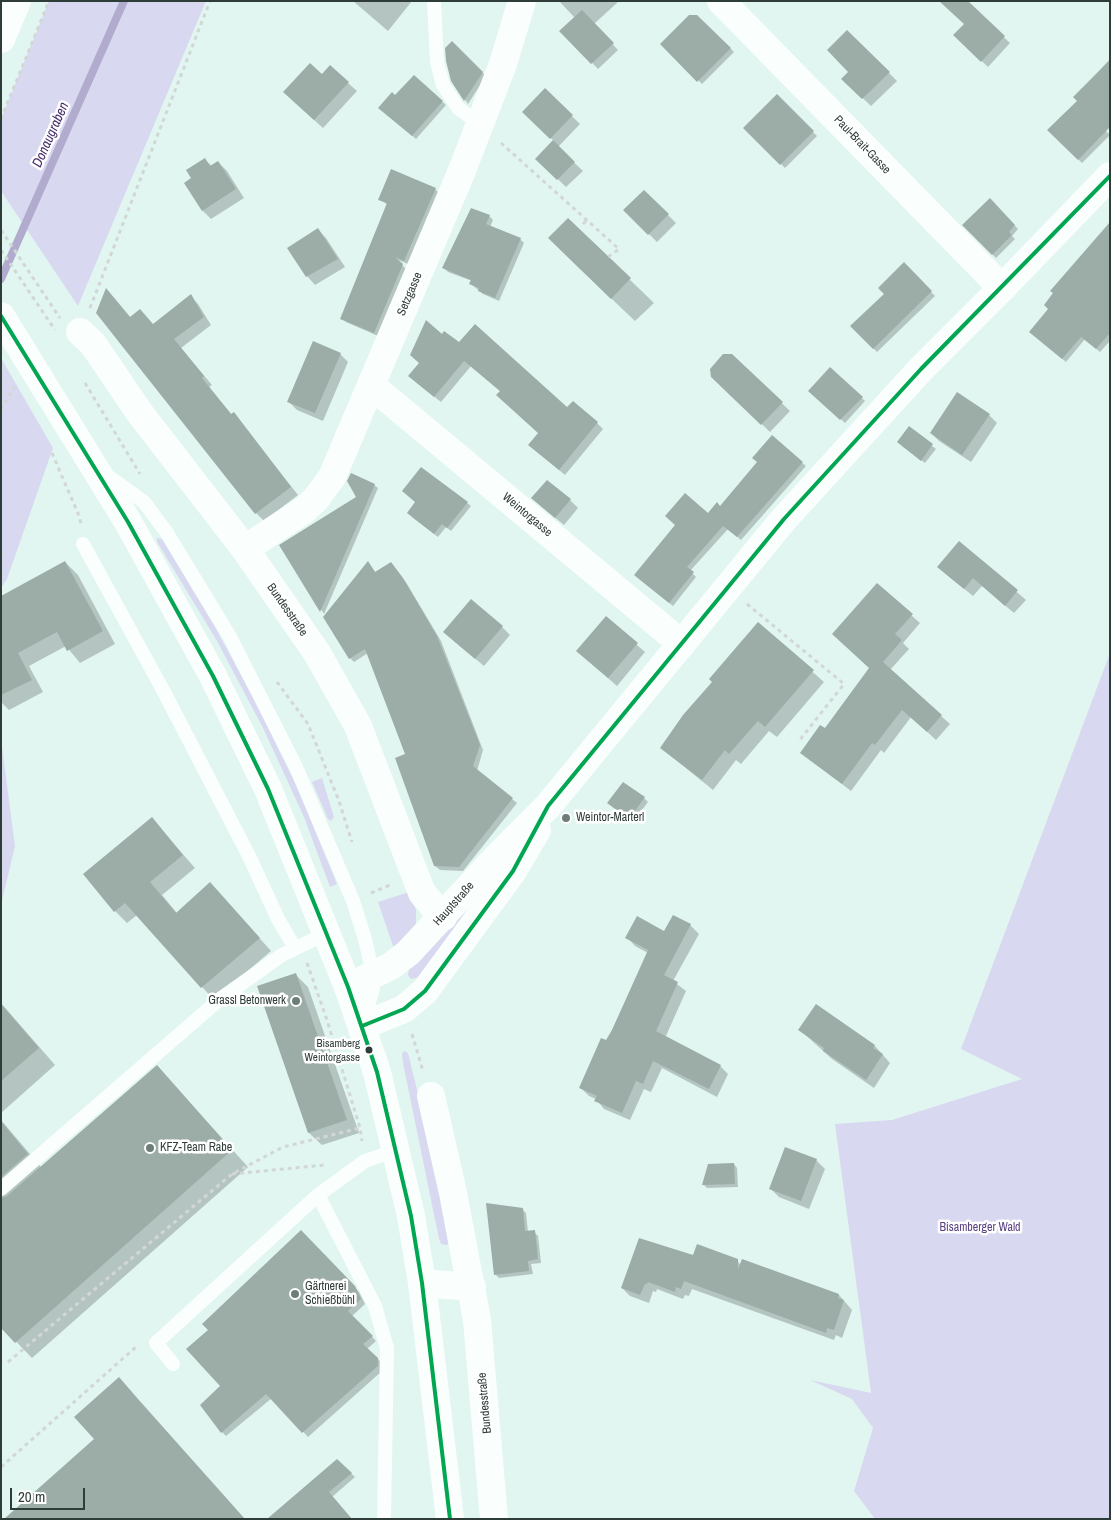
<!DOCTYPE html>
<html>
<head>
<meta charset="utf-8">
<style>
  body { margin:0 }
  #map { position:relative; width:1111px; height:1520px; overflow:hidden; background:#e1f6f0; font-family:"Archivo Narrow",sans-serif }
  canvas { display:block }
  .frame { position:absolute; inset:0; border:2px solid #2f3d39; pointer-events:none }
  .scale { position:absolute; left:10px; top:1488px; width:75px; height:22px; box-sizing:border-box; border:2px solid #2f3d39; border-top:0; padding-left:6px; font-size:15px; line-height:18px; white-space:nowrap; color:#2f3d39; -webkit-text-stroke:4px #fff; paint-order:stroke }
</style>
</head>
<body>
<div id="map">
<canvas width="1111" height="1520"></canvas>
<div class="frame"></div>
<div class="scale">20 m</div>
</div>
<script>
const context = document.querySelector('canvas').getContext('2d');
context.lineJoin = 'round';
function paint(path, color) { context.fillStyle = color; context.fill(path, 'evenodd'); }
const shape = rows => new Path2D(rows.map(r => 'M' + r).join(''));
function strokePath(path, color, width, dash) { context.strokeStyle = color; context.lineWidth = width; context.lineCap = dash ? 'butt' : 'round'; context.setLineDash(dash || []); context.stroke(path); }
function write(font, color, halo, rows, align = 'center') {
  context.font = font + ' "Archivo Narrow",sans-serif'; context.lineWidth = 5; context.setLineDash([]); context.textBaseline = 'middle'; context.strokeStyle = halo; context.fillStyle = color; for (const [text, x, y, turn = 0] of rows) {
    context.save(); context.translate(x, y); context.rotate((+turn || 0) * Math.PI / 180); context.textAlign = isNaN(turn) ? turn : align; if (halo) context.strokeText(text, 0, 0); context.fillText(text, 0, 0); context.restore();
  }
}
paint(shape([
  [49,1,206,1,78,306,1,191,1,119],
  [1,358,53,448,7,579,1,588],
  [157,538,162,539,215,627,257,705,297,787,337,884,330,887,304,817,263,728,217,641,157,542],
  [1110,653,1110,1519,875,1519,854,1491,873,1428,852,1399,810,1380,871,1393,835,1124,892,1120,1022,1079,961,1049],
  [1,739,15,846,1,905],
  [322,778,334,817,331,821,328,819,312,782],
  [409,892,416,910,416,925,394,949,378,902],
  [470,901,476,901,420,977,411,979,408,975,409,969],
  [404,1051,408,1053,435,1163,449,1244,446,1245,441,1244,439,1239,403,1063,402,1054]
]), '#d8d9f0');
paint(shape([
  [353,1,412,1,388,31],
  [559,1,619,1,594,24,618,50,598,69,561,31,575,18],
  [966,1,1010,43,988,67,955,35,965,24],
  [697,16,734,52,702,84,662,44],
  [847,31,897,81,871,106,843,79,850,72],
  [452,42,486,76,468,104,452,81],
  [1110,59,1110,125,1105,130,1110,135,1082,163,1049,130,1078,101,1075,97],
  [330,67,357,91,323,128,293,101],
  [414,77,446,105,416,139,384,111],
  [545,90,580,124,558,147,583,171,566,187,537,159,554,141,523,112],
  [777,96,817,136,785,168,745,128],
  [205,160,212,166,218,162,227,171,244,198,211,219,203,211,185,183,193,179],
  [435,189,439,193,408,264,396,259,406,269,378,336,346,322,342,318,388,205,379,199],
  [644,191,676,223,657,242,625,210],
  [990,200,1018,229,1012,236,1015,239,996,258,964,225],
  [489,216,493,220,490,227,520,239,524,243,499,301,483,294,471,284,472,281,448,272,444,268],
  [568,220,654,303,635,321,573,262],
  [318,230,326,238,345,267,315,285,307,276],
  [904,264,935,296,877,352,852,326,886,294],
  [107,290,131,318,154,326,190,296,198,304,211,325,181,348,212,385,209,387,232,415,233,414,241,422,298,495,264,521,256,513,112,333],
  [1050,309,1110,329,1110,341,1100,352,1085,339,1066,362,1034,335],
  [442,335,568,409,597,423,603,429,565,475,536,451,540,433,501,392,471,366,441,402,416,382],
  [340,354,348,362,323,421,297,410,288,401],
  [732,355,790,411,770,432,713,377],
  [831,369,865,401,845,423,810,391],
  [989,415,997,423,971,462,939,441,931,433],
  [909,428,936,449,925,463,902,446],
  [802,463,806,466,741,540,728,529,690,571,696,577,673,606,639,579,708,515],
  [374,485,378,488,324,614,281,546,358,498],
  [570,500,578,508,564,525,541,506],
  [467,503,471,506,451,531,446,527,438,537,412,517],
  [959,542,1026,600,1014,613,982,586,973,596,947,575],
  [65,562,78,575,115,644,80,663,66,646,29,666,43,692,9,710,1,702,1,597],
  [368,563,376,573,395,568,407,584,441,641,483,750,477,771,517,803,463,871,440,870,435,866,407,754,368,653,354,662,350,658],
  [877,585,920,623,903,643,909,649,890,670,950,724,936,740,911,717,884,753,881,750,851,791,801,753,825,730,871,668],
  [606,618,645,652,617,686,577,651],
  [758,624,824,682,777,737,769,731,741,764,736,760,713,790,661,748],
  [502,627,510,635,484,666,453,640],
  [644,798,648,802,633,822,613,807],
  [152,819,195,868,162,895,177,913,222,896,271,951,214,1000,137,915,127,923,115,911],
  [690,925,699,934,673,981,686,991,665,1038,720,1066,728,1074,717,1097,662,1068,651,1092,644,1089,630,1120,604,1109,596,1099,589,1096,581,1088,607,1041,648,953,635,946,627,937,664,933],
  [295,974,308,987,359,1133,322,1145,309,1133,259,987],
  [1,1003,55,1065,1,1113],
  [816,1006,875,1046,890,1063,874,1088,832,1059,800,1030],
  [173,1084,248,1167,32,1358,1,1326,1,1120,41,1167],
  [816,1160,825,1169,809,1209,779,1197,771,1189],
  [734,1164,737,1168,738,1187,707,1188,703,1184],
  [522,1209,526,1213,528,1232,534,1232,538,1236,541,1263,531,1264,533,1274,499,1278,495,1274],
  [301,1232,359,1292,365,1304,352,1316,376,1341,367,1349,382,1363,382,1371,308,1437,272,1398,226,1436,222,1432,222,1386,210,1330],
  [694,1257,737,1261,741,1265,839,1295,852,1310,842,1338,836,1335,834,1340,692,1289,689,1296,685,1295,683,1299,657,1289,656,1292,653,1291,649,1303,630,1296,622,1288],
  [337,1460,355,1477,332,1497,287,1519]
]), '#0003');
strokePath(shape([
  [1,279,124,1]
]), '#b1accd', 8);
paint(shape([
  [939,1,968,1,1005,36,981,62,953,35,964,24],
  [582,10,614,43,591,64,559,31],
  [689,15,697,15,731,48,697,82,660,44],
  [847,30,890,72,862,99,841,79,848,72,827,50],
  [452,41,483,72,464,101,451,81,446,61,445,48],
  [1110,60,1110,127,1078,160,1047,130,1077,101,1073,97],
  [310,63,322,74,330,65,349,82,314,120,283,92],
  [414,75,443,101,412,136,378,108,392,92,395,95],
  [545,88,573,115,550,139,522,112],
  [777,94,814,131,780,165,743,128],
  [553,140,575,162,557,180,535,159],
  [205,158,210,166,218,161,236,189,202,211,184,183,191,178,186,170],
  [391,169,436,188,404,261,395,257,403,264,374,333,340,319,387,203,378,200],
  [644,190,669,214,648,235,623,210],
  [990,198,1015,225,1009,232,1012,235,992,255,962,225],
  [471,208,490,215,486,224,521,238,495,298,478,291,479,288,469,284,471,280,442,268],
  [568,218,631,278,611,299,548,238],
  [1110,222,1110,333,1096,349,1081,337,1062,359,1029,332,1048,309,1044,305,1053,293,1050,291],
  [318,228,338,259,306,277,287,248],
  [904,262,932,291,873,349,850,326,884,294,878,288],
  [106,288,130,317,140,309,153,324,191,294,204,317,174,339,204,376,202,378,231,414,234,412,291,487,255,514,96,313],
  [426,320,442,334,444,331,459,342,475,324,567,407,573,401,598,422,559,470,528,445,538,433,496,395,500,391,464,361,434,397,408,376,419,363,410,355],
  [313,341,341,353,315,413,287,402],
  [723,354,732,354,783,402,761,425,711,377,710,369],
  [830,367,863,397,840,420,808,391],
  [957,392,990,414,962,455,930,433],
  [909,426,933,444,921,461,897,442],
  [772,435,803,462,737,537,723,526,687,567,694,572,669,603,634,575,675,525,665,516,685,493,708,513,717,502,720,506,757,462,752,458],
  [421,467,468,502,447,528,442,524,434,534,407,513,415,502,402,491],
  [351,473,375,484,320,612,279,545,356,497,347,481],
  [547,480,571,499,555,518,531,498],
  [959,541,1018,590,1005,606,973,578,964,589,937,567],
  [65,561,103,631,67,651,57,632,18,653,32,680,1,695,1,596],
  [368,561,375,572,391,562,403,578,437,636,480,745,473,766,513,798,459,867,434,866,395,758,405,754,365,649,349,659,323,617],
  [877,583,913,614,895,634,902,640,883,662,942,715,927,732,902,710,875,745,872,743,842,784,800,753,820,725,825,728,869,668,832,634],
  [471,599,503,626,475,659,443,632],
  [606,616,638,643,608,678,576,651],
  [758,622,814,670,765,727,758,721,729,754,725,750,702,780,660,748,683,715,712,682,709,679],
  [623,782,645,797,629,819,607,803],
  [152,817,183,855,150,882,176,913,210,882,260,938,201,988,125,903,114,912,83,874],
  [673,915,691,924,664,975,678,982,656,1031,721,1065,709,1089,653,1061,643,1084,636,1081,622,1113,594,1101,597,1096,579,1088,601,1038,606,1040,612,1030,648,950,625,938,637,916,664,931],
  [296,973,347,1120,308,1133,257,986],
  [1,1004,39,1048,1,1081],
  [816,1004,875,1045,873,1048,883,1054,866,1080,823,1051,824,1048,798,1030],
  [157,1065,232,1150,15,1343,1,1328,1,1198,7,1196],
  [1,1121,28,1154,1,1177],
  [785,1147,817,1159,801,1201,769,1189],
  [734,1163,735,1184,702,1185,708,1164],
  [486,1203,523,1208,525,1231,535,1230,538,1259,528,1261,529,1271,494,1275],
  [301,1230,355,1286,361,1299,348,1311,373,1336,363,1344,378,1358,378,1366,302,1433,266,1394,221,1433,200,1405,220,1386,186,1349,208,1330,202,1324],
  [639,1238,693,1255,697,1244,738,1259,738,1269,742,1259,839,1294,838,1298,844,1300,834,1330,827,1328,826,1333,684,1281,681,1289,676,1287,675,1292,648,1282,647,1284,645,1284,640,1295,621,1288],
  [119,1377,138,1399,245,1519,4,1519,94,1439,74,1417],
  [337,1459,352,1473,329,1492,352,1519,267,1519]
]), '#9caca7');
strokePath(shape([
  [1,119,49,1],
  [501,143,619,249,608,257],
  [583,224,587,220],
  [1,230,60,318],
  [1,250,55,330],
  [90,308,210,1],
  [85,383,140,474],
  [1,410,14,387],
  [52,453,80,518,81,526],
  [747,604,844,684,799,741],
  [277,682,308,724,339,801,352,842],
  [371,893,390,885],
  [307,963,327,1020,360,1128,362,1141],
  [412,1034,423,1071],
  [232,1174,324,1165],
  [8,1362,232,1174,283,1147,360,1128],
  [1,1467,137,1346]
]), '#d2d7d6', 3, [4, 4]);
strokePath(shape([
  [434,1,437,62,443,85,458,108,480,124],
  [105,474,144,502,167,533,230,637,296,767,353,901,365,939,373,974,373,988,363,1023],
  [83,544,163,690,249,856,278,919,295,948],
  [1,1189,220,999,282,955,327,933],
  [318,1195,375,1306,387,1348,384,1519],
  [173,1364,156,1343,318,1195,365,1161,397,1150]
]), '#fafefd', 14);
strokePath(shape([
  [721,1,1002,288],
  [1,39,17,1],
  [80,332,93,344,139,412,245,549,317,653,358,726,422,893,443,917],
  [372,386,682,644],
  [245,549,304,510,315,500,332,477,461,173,503,64,522,1],
  [431,1096,453,1193,477,1320,494,1519],
  [422,1283,472,1287]
]), '#fafefd', 28);
strokePath(shape([
  [348,987,391,966,408,953,497,857,548,806,784,519,921,369,1002,288,1110,176],
  [362,1026,404,1009,425,991,513,871,537,830]
]), '#fafefd', 28);
strokePath(shape([
  [1,316,128,522,213,676,268,789,348,987,377,1072,411,1216,422,1283,450,1519]
]), '#fafefd', 28);
strokePath(shape([
  [1,316,128,522,213,676,268,789,348,987,377,1072,411,1216,422,1283,450,1519],
  [362,1026,404,1009,425,991,513,871,548,806,784,519,921,369,1110,176]
]), '#00a651', 4);
for (const [x, y, r, color] of [
  [566,818,5,"#6d7e79"],
  [296,1001,5,"#6d7e79"],
  [369,1050,4.5,"#2f3d39"],
  [150,1148,5,"#6d7e79"],
  [295,1294,5,"#6d7e79"]
]) { const dot = new Path2D(); dot.arc(x, y, r, 0, 2 * Math.PI); context.fillStyle = color; context.fill(dot); strokePath(dot, '#fff', 2); }
write('11px', '#2f3d39', '#fff', [
  ["Bisamberg",360,1044],
  ["Weintorgasse",360,1058]
], 'right');
write('12px', '#2f3d39', '#fff', [
  ["Paul-Brait-Gasse",862,145,46],
  ["Setzgasse",410,294,-67],
  ["Weintorgasse",527,515,40],
  ["Bundesstraße",287,610,55],
  ["Hauptstraße",454,904,-48],
  ["Bundesstraße",485,1403,-95]
]);
write('12px', '#2f3d39', '#fff', [
  ["Weintor-Marterl",576,818],
  ["Grassl Betonwerk",286,1001,"right"],
  ["KFZ-Team Rabe",160,1148],
  ["Gärtnerei",305,1287],
  ["Schießbühl",305,1301]
], 'left');
write('12px', '#594282', '#fff', [
  ["Bisamberger Wald",980,1228]
]);
write('italic 14px', '#442c6a', '#fff', [
  ["Donaugraben",51,135,-66]
]);
</script>
</body>
</html>
